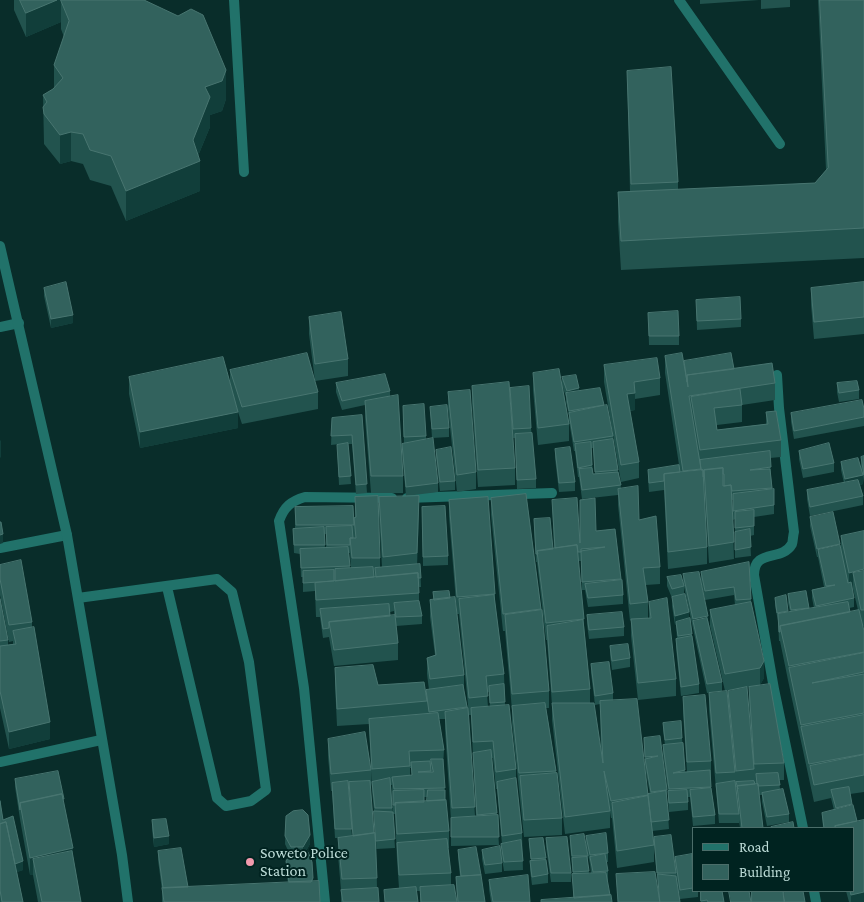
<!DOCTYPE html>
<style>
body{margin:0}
#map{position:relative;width:864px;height:902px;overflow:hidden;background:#092d2a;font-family:"Crimson Pro",serif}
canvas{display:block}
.legend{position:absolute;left:692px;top:827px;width:162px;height:65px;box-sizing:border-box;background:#002320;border:1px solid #4b6d69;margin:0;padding:6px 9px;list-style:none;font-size:15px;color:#bbdbd6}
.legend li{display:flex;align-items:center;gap:10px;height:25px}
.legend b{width:25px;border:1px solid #4b6d69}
</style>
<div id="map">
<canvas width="864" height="902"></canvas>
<ul class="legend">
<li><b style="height:6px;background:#21726a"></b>Road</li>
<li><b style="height:14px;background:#32625d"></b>Building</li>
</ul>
</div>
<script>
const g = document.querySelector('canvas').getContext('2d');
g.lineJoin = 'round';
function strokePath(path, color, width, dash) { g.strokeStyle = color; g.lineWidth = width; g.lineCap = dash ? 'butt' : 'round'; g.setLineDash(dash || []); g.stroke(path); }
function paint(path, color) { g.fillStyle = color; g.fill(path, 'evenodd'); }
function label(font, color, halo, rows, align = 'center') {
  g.font = font + ' "Crimson Pro",serif'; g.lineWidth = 4; g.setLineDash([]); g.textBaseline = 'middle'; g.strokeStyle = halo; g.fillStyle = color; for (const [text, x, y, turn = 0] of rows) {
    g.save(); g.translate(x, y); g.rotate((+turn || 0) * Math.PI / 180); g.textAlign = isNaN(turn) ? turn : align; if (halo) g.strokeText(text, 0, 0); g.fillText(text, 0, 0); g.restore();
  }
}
strokePath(new Path2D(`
 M234,0L244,172
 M679,0L780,144
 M78,598L217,579L232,592L249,662L266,790L251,801L226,806L217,798L167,587`), '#21726a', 10);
strokePath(new Path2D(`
 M0,327L19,323
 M777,375L779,408L794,532C793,535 793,541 792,544C782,562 754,548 754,575L774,689L803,828
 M407,498L552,493
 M0,548L67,535
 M0,762L101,740
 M814,891L816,902
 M325,902L304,688L279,521C284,507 291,501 305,497L392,498`), '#21726a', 10);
strokePath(new Path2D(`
 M0,246L67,535L122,855L128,902`), '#21726a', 10);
paint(new Path2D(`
 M14,0H144L226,99L222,111L210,115V127L198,156L200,191L126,221L111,186L90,180L83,164L71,161L60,164L44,144L43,95L54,89V65L64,37L61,29V22L26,37L14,10Z
 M700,0H759L700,4Z
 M761,0H790V7L761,9Z
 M818,0H864V258L621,270L618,222V192H630L627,71L678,182V190L815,183L826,170Z
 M864,282V334L814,339L811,305V288Z
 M44,288L73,323L51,328L44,296Z
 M696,300L741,319V327L697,330Z
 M648,313L679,336V345H649Z
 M309,317L348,359V376L315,381L309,334Z
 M665,356L684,366L734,369L775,383V400L742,405V422L717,425V430L766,424V412L781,440V457L770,458L771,476L774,505V514L754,517V535L750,536L751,556L735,558V519L733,520V500H732L734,559L709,563L704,485L707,547V564L668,569L664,490L649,492L648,479V470L679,465L665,373Z
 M604,365L660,378V395L635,399V410L630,411L639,462V478L621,482L604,382Z
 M230,370L318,392V409L242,424L235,403L238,428L140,448L129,394V377L230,384Z
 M533,373L562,383V377L579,391L600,388L604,406L613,436V440L621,488L639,520L660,567V584L646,585L648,602V618H649V602L676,679V696L638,700L631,636V620L630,621L618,505V495L582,499L579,477H578L575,451H574L569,421V415L566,402V397L563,388L569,424V441L538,445L533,390ZM591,448H593L595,474H593Z
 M336,383L390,391V397L403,476V493H371L365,418V405L342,410L336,392Z
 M837,383L859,390V399L839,402L837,392Z
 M472,386L515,468V485L478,487L472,403Z
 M510,388L531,428L536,479V488L517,489L515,438H513Z
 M448,392L476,472V489L457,492L448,409Z
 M403,406L426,436V440L438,483V492L406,496L402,453V444H404Z
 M430,407L449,428V437L432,438Z
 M864,409V426L794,439L791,422V413Z
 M362,415L367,493L356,494L352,444H348L351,484L339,485L337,445L340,444L331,445L332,418Z
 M555,449L575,482V491L559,492L555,458Z
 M436,450L455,481V490L440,491L436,458Z
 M799,451L834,463V472L803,478L799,459Z
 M864,456V483L863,476V484L860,485L863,496V505L810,516L807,499V490L844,483L841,470V462L861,466V457Z
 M526,494L541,610L549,691V708H546L556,771L562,818V835L524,837L512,723V710L505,631H503L491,515V498Z
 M355,497L380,558V567H382L379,514V497L419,513L417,564H420L421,587H419V602L422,616V624L396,626L398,643V660L334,666L329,637L323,638L320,617H316L315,591L303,592V577H301L300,554L294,553L293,529H295V507L354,517H355ZM324,534H326V548H325ZM349,553H350L351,568H350ZM394,611V616H390V612Z
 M449,500L495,594V604L504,674L505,705L516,769V779L522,833L523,870L504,871L501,853L502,844L497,789H496L493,758H492L497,815L499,845L451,846V820L445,729V719H439L444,750L443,767L445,800L449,831V848H448L451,873V885L457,902H420V891H416L418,902H385L384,890L399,888L397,860L395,814H393L392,785H391L395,848L376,849V838L377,888L379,902H341V890L338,855V838H335L332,791H331L328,756V739L371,770L369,724L337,726L335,685V668L378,685L426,693L429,690L427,674V658L435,655L430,617V600H433V592L450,598L464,675V692L468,708L475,816H476L471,715H469L459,614H457L449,517ZM489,692L490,707H488L487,693ZM410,768H411L412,775L410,776ZM371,771L372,791L374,811L375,833H374L370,787H371ZM348,789H349L353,836H352ZM424,797H428L427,801L424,802Z
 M552,500L580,542L596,531L615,529L623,595V604L588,607L585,590H582L581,558V561H578L590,689V703L601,754L600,704L595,705L591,673V664L613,693V700L648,795L650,794L645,767L644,738L667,790V798L669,829L652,831L654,845V862L617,868L612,818H611L610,812V828L565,834L552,720V705L547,640H546L537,562H536L534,527V519L553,549H554Z
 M422,507L448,556V565L423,566Z
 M810,517L840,548L841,553V536L864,531V626L863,627L864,631V792L850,794L864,902H849L846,891H853V828H823L822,813L834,810L831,798L814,802L789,685L780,641H779L778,621L775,606V598L786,595L788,612H790L788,603V594L806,591L809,609L814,608L812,598V590L824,587L818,557H817L810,526ZM852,589H853L858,610L850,612L849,608L854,607V598Z
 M749,562L751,602L764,678L760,685L784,763V780H779L780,789L789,814V822L767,826L762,802V795H759L763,828H740L739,820V823H719L709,710V693L728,705V691L752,752L749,703V687L725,691L710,626V610L735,605L734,595L705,600L701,581V572Z
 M0,565L32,622V627L50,739L9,749L0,708V599L8,640V645L13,644V641L9,642L0,595Z
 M683,574L708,620L722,682V691L707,693L684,587V594L692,634V641L699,684V693L681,696L676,648V639H677L676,624L675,625L672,606L673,597L672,598L667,586V577L683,583Z
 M587,615L624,627V636L589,639L587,624Z
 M610,646L630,658V667L612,670L610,655Z
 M683,697L711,761V788L715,815V824L693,826L690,797H688V810L669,812L668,800V791L663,754V745H665L663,731V723L682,738L685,772H687L683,713Z
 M15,779L64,805L81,902H38L33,875H30L20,819L15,787Z
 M0,801L3,820L23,870L17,872L23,902H0Z
 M286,816L310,844L306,851L313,882L320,902H162V890L158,860V851L188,887L288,883L286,870V861L290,855L285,844Z
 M152,820L169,844L154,847L152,829Z
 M570,836L588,856V864L589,874L591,873L590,864L586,845V836L608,853V862H606L608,871V880L573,898V874L570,845Z
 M654,837L676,873L680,902H618L616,874L659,896L654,846Z
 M543,838L548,874V883L532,885L530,870V861H531L529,839Z
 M546,838L571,873V882H551L546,847Z
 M458,850L485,902H457L456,877L460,876L458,858Z
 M482,850L502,863V872L485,874L482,859Z
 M675,857H693V891H698V897L680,899L675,866Z
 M489,880L530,902H491L489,889Z
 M700,891H722L724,902H701Z`), '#22534e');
paint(new Path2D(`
 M57,0H61V22L26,37V13Z
 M226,70V99L222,111L210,115V127L195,163L200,161V191L126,221V191L193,140L205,87Z
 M71,132V161L60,164V135Z
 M73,315V323L51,328V319Z
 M579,388V396L567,399V391Z
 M635,393V410L627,411V394Z
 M238,412V428L140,448V432Z
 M1,440V457L0,458V441Z
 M863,475V484L845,488V479Z
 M419,496V513L417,570V553Z
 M3,534V543L0,544V535Z
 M840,544V552L818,550L817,557V549Z
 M864,569V586L853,573V589H849V573Z
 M689,612V621L675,625V616Z
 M708,616V624L693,621V619Z
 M764,661V678L760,685V668Z
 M50,722V739L9,749V732Z
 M852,804V813L836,817V808Z
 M310,835V844L303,856V847Z
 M169,836V844L154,847V838Z
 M73,848V865L33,859V875H30V858Z
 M23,861V870L14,873V864Z
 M864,892V902H851V895Z`), '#113e3a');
const building = new Path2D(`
 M20,0H57L26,13Z
 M61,0H144L178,16L191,9L203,15L226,70L222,81L205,87L210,97L193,140L200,161L126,191L111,156L90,150L83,134L71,132L60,135L44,114L43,107L47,102L43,95L53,89L63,78L54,65L69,21Z
 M820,0H864V228L621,241L618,192L815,183L828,168Z
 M671,67L678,182L631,184L627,71Z
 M66,282L73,315L51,319L44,288Z
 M864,282V317L814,322L811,288Z
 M740,297L741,319L697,321L696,300Z
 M678,311L679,336H649L648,313Z
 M341,312L348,359L315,364L309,317Z
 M307,353L318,392L242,407L230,370Z
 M682,353L688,387L687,375L772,363L775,383L689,396L701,469L683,471L665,356Z
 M731,353L734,369L687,375V382L684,361Z
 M223,357L238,412L140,432L129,377Z
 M657,358L660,378L634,382L635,393L627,394L639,462L621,465L604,365Z
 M559,369L569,424L538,428L533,373Z
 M385,374L390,391L342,401L336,383Z
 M576,375L579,388L567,391L562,377Z
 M857,381L859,390L839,393L837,383Z
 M509,382L515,468L478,470L472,386Z
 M529,386L531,428L513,429L510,388Z
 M600,388L604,405L569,411L566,393Z
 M740,389L742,405L714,408L717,430L768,424L766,412L776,411L781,440L700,450L691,397Z
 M470,390L476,472L457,475L448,392Z
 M398,395L403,476H371L365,401Z
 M862,400L864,409V417L794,431L791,413Z
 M424,404L426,436L404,437L403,406Z
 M447,405L449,428L432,429L430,407Z
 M607,405L613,436L574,442L569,413Z
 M362,415L367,484L356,485L352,435L331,436L332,418Z
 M532,433L536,479L517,480L515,434Z
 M433,438L438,483L406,487L402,444Z
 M613,439L618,470L595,472L593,442Z
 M591,442L592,465L578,468L575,444Z
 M348,443L351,476L339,477L337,445Z
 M829,443L834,463L803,469L799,451Z
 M451,447L455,481L440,482L436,450Z
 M570,447L575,482L559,483L555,449Z
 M770,451L771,467L750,470L770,469L772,488L732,491L731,485L724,486V474H723V468L704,470V476L703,477V470H701L700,460Z
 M864,456V475L861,457Z
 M858,458L863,475L845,479L841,462Z
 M679,465L680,472L664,474V481L649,483L648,470Z
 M592,468L593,474L618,472L621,485L582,490L579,469Z
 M723,468V486L731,485L734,542L709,546L704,470Z
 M703,470L707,547L668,552L664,474Z
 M858,480L863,496L810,507L807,490Z
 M638,486L639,520L656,516L660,567L643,568L648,602L630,604L618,489Z
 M774,489V505L733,511V494Z
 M526,494L541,609L503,614L491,498Z
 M378,496L380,558H352L350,538H356L354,518L356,517L355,497Z
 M419,496L417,553L383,557L379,497Z
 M488,497L495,594L457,597L449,500Z
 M577,498L580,543V500L595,498L596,531L615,529L621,579L582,582L581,551L605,547L581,549V552H578L577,545L555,548L552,500Z
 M353,506L354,525H296L295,507Z
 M445,506L448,556L423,557L422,507Z
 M754,510V526L735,528V512Z
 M833,512L840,544L817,549L810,517Z
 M550,518L553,549L537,551L538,554H536L534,519Z
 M0,522H1L3,534L0,535Z
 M352,526L353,538H350V545H327L326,527Z
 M324,527L325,545H294L293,529Z
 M750,529L751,547L735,550V532Z
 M864,531V569L849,573L841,536Z
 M577,545L584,619L546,623L537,551Z
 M840,545L848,583L851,582L854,598L816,606L812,590L835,585L826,586L818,550Z
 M348,547L350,566L301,568L300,549Z
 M21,560L32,622L9,625L0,579V565Z
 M749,562L751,599L736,600L734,587L705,591L701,572Z
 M420,564L421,578H418V573L376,577L375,568Z
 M373,567L374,577L335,581V569Z
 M334,570V581L303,583V571Z
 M864,571V610H861L853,573Z
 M699,572L708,616L693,619L683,574Z
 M418,573L419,593L316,600L315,583Z
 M681,575L684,586L672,589L667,577Z
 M622,580L623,595L588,598L585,584Z
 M449,591L450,598L434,600L433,592Z
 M806,591L809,608L791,610L788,594Z
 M685,594L689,612L675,616L672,597Z
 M494,595L504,674L486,676L488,696L469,698L459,599Z
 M786,595L788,611L777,613L775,598Z
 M455,597L464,675L430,679L427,658L436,655L430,600Z
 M667,598L676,679L638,683L631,619L651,618L649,602Z
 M0,599L8,640L0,641Z
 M419,601L422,616L396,617L394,603Z
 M751,602L764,661L760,668L725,674L710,610Z
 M848,602L850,612L780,626V632H779L778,614Z
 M389,604L390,616L329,622V628L323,629L320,609Z
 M542,610L549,691L512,694L505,615Z
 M859,610L864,631V652L789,666L780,626Z
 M622,612L624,627L589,630L587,615Z
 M395,615L398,643L334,650L329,622Z
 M690,618L692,634L678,636L676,622Z
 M707,618L722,682L707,684L693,621Z
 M583,620L590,689L552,692L547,626Z
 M34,627L50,722L9,732L0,691V646L16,644L13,631Z
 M692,636L699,684L681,687L676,639Z
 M628,644L630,658L612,661L610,646Z
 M864,653V672L812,683L864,674V713L801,725L789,668Z
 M609,662L613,693L595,696L591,664Z
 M373,665L378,685L424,682L427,701L337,709L335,668Z
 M504,684L505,702L490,703L489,686Z
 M770,684L784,763L754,764L749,687Z
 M463,685L467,707L429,712L426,690Z
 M747,687L754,769L736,771L728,691Z
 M727,691L735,772L716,773L709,693Z
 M705,695L711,761L687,762L683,697Z
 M637,699L648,795L611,801L604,771L610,811L565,817L552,703H594L603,763L600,701Z
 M545,703L556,771L519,773L512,706Z
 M509,705L516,769L496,772L493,741L473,742L471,708Z
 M468,708L475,807L452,808L445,712Z
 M438,713L444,750L409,751L410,766L372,769L369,719Z
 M864,715V754L809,764L801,727Z
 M681,721L682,738L665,740L663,723Z
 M365,732L371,770L331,774L328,739Z
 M660,736L667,790L651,792L645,759L658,756L645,757L644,738Z
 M683,743L685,770L673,773L710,770L711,787L669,789L663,745Z
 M491,750L497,813L477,815L473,753Z
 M864,755V775L814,785L810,766Z
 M431,759H443L445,788L394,789L392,777L412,775L411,762L430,761L431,771L418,772H433Z
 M58,771L64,799H63L62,794L20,803V810L15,779Z
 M557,773L562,818L524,820L520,776Z
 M778,773L780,785L758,786V784H757L756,774Z
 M390,778L392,808H375L372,782Z
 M516,778L522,833L502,836L497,782Z
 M348,781L352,829H335L332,783Z
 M370,781L374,833L353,836L349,782Z
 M735,781L739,814H719L716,784Z
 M754,781L755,784L737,786L738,789L736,782Z
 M758,784L763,828H742L737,786Z
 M849,787L852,804L836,808L831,790Z
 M711,788L715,815L693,817L690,790Z
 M783,789L789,814L767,817L762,793Z
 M424,790V802L395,803L396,805H393V791Z
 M428,790H445V800L427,801Z
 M687,790L688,802L669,803L668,791Z
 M666,791L669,820L651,822L648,794Z
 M62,794L73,848L30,858L20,803Z
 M648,796L654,845L617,851L612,803Z
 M446,800L449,831L397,834L395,803Z
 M0,801L3,820L13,816L23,861L15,864L6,822L0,824Z
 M853,805L857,821L835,826V828H824L822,813Z
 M303,810L308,815L310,835L303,847H291L285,836L286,816L293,811Z
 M374,811L393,812L395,839L376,841Z
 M498,815L499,837H451V818Z
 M166,819L169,836L154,838L152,820Z
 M864,820V892L851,895L850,891H853V828H836L835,826Z
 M6,822L23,902H2L0,890V824Z
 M793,822L794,828H771V827Z
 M375,833L377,878L342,879L338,838Z
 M606,833L608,853L590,855L586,836Z
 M584,834L588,856H572L570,836Z
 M671,835L676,873H657L654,837Z
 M567,837L571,873H551L546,838Z
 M543,838L546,858L531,859L529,839Z
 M447,839L451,873L399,875L397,843Z
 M521,840L523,861L504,862L501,844Z
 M500,846L502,863L485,865L482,850Z
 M476,847L481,875L461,876L458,850Z
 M181,848L188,887L163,888L158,851Z
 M297,849L308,852L312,862L313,878L311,882H289L286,861L292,851Z
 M72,851L81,902H42L33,859Z
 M605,854L608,871L593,872L590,857Z
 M692,854L693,888L680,890L675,857Z
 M587,857L589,871L573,872L572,858Z
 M546,860L548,874L532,877L530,861Z
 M655,872L660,902H618L616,874Z
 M606,873L610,895L574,898L572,874Z
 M658,874L676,876L680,902H660Z
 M481,875L485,902H458L456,877Z
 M528,875L530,902H493L489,880Z
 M319,881L320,902H164L162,888Z
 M454,885L457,902H421L420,887Z
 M416,887L418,902H385L384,890Z
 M378,888L379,902H343L341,890Z
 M701,891H722L724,902H708L707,900L701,901Z
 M729,891H749L751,902H731Z
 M752,891H783L784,902H752Z
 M784,891H803L805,902H785Z
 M611,895L612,902H541V900Z`);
paint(building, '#32625d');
strokePath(building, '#487570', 1);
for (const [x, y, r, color] of [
 [250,862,5,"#f29aad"]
]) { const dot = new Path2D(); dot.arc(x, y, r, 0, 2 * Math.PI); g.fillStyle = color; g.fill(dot); strokePath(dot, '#002320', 2); }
label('16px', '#bbdbd6', '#002320', [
 ["Soweto Police",260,853],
 ["Station",260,871]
], 'left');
</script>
